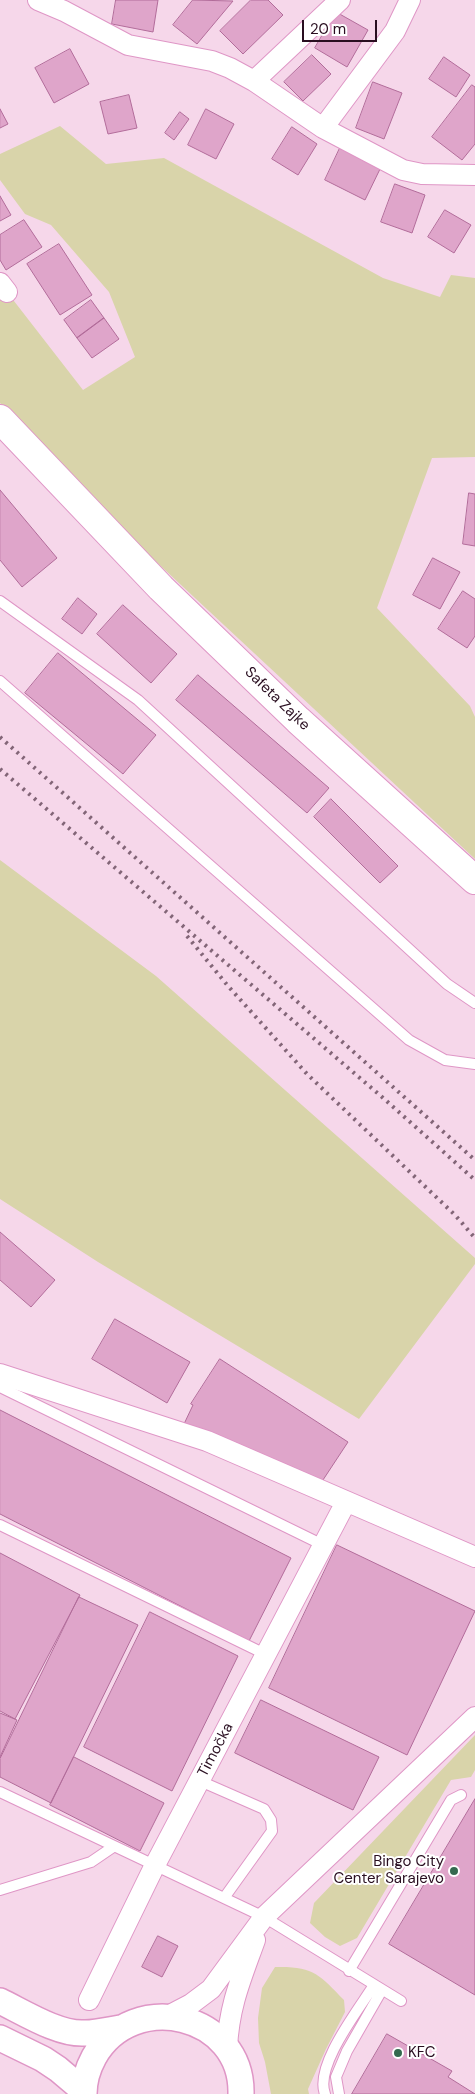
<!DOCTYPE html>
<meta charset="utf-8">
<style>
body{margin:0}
#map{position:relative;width:475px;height:2094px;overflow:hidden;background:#f6d7ea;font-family:"DM Sans",sans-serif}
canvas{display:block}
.scale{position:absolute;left:302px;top:20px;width:75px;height:22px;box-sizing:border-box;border:2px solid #290e20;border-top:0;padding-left:6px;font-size:15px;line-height:18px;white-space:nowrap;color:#290e20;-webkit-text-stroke:4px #fff;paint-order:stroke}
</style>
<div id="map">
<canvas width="475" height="2094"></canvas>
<div class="scale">20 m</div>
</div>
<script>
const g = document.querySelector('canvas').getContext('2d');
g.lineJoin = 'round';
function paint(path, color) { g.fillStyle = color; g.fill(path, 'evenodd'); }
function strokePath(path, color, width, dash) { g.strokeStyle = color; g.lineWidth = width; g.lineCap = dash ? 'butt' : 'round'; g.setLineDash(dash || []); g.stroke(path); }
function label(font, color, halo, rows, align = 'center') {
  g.font = font + ' "DM Sans",sans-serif'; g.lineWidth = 4; g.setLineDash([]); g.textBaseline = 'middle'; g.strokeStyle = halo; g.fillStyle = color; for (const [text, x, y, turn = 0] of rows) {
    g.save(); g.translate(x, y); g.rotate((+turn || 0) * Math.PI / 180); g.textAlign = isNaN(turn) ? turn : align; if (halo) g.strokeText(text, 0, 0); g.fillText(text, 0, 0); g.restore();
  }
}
paint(new Path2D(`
 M60,126L106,164L164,158L383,278L440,297L451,275L475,278V457L432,458L377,608L470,706L475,717V859L151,557L0,403V296L7,292L83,390L135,357L109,292L51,225L25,214L0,180V154Z
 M0,860L156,976L475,1258V1264L359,1419L98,1262L0,1199Z
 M475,1735V1770L471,1777L451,1780L357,1938L340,1946L325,1937L310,1923L314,1903Z
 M275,1967C313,1966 319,1974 344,2000L345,2012L326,2049L308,2089L309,2094H271L265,2062L259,2043L258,2018L262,1988Z`), '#d9d4aa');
const building = new Path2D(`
 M116,0H158L153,32L112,24Z
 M193,0L233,1L197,44L173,25Z
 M251,0H268L283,15L243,54L220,31Z
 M336,12L368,30L347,67L315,48Z
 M70,49L89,84L54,103L35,68Z
 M312,55L331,74L303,101L284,82Z
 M444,57L470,75L456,97L429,79Z
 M373,82L402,93L384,139L356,128Z
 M472,85L475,87V144L462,160L432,137Z
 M129,95L137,128L108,134L100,102Z
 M0,109L8,124L0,128Z
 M206,109L234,124L216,159L188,145Z
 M180,112L189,119L174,140L165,133Z
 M292,127L317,144L298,175L272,159Z
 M340,148L381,167L365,200L325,180Z
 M395,184L425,195L412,233L381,222Z
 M0,196L11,215L0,221Z
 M445,210L471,225L454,253L428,237Z
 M24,220L42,247L6,270L0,260V235Z
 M59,244L92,295L60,315L27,264Z
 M91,300L104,318L77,338L64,320Z
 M104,318L119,339L92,358L77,338Z
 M0,490L57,558L22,587L0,560Z
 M469,493L475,494V546L463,544Z
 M433,558L460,572L440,609L413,595Z
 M463,591L475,599V636L467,648L438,629Z
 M78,598L97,614L82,634L62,619Z
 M123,605L177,654L151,683L97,634Z
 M58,653L156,735L123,774L25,693Z
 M198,675L329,788L307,813L176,700Z
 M331,799L398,866L380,883L314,817Z
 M0,1232L55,1280L31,1307L0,1280Z
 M115,1319L190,1362L167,1403L92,1359Z
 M220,1359L348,1442L319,1486L184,1424L193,1405L191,1404Z
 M0,1410L291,1558L249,1641L0,1514Z
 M337,1545L475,1611L407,1755L269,1688Z
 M0,1553L80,1595L15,1719L0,1711Z
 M79,1597L138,1625L51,1803L0,1777V1759Z
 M150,1612L238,1656L172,1791L84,1747Z
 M261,1700L379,1757L353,1810L235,1753Z
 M0,1713L17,1720L0,1757Z
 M74,1757L164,1803L140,1851L50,1805Z
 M475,1799V1995L389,1944Z
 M158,1936L178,1946L162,1977L142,1967Z
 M387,2034L452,2071L448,2077L475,2094H352Z`);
paint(building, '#dfa5ca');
strokePath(building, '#b26c9a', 1);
const service = new Path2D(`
 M0,601L138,700L447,984L475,1003
 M0,681L409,1040L445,1060L475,1064
 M0,1387L323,1545
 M0,1525L267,1655
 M200,1781L264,1809L271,1820L272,1831L224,1898
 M0,1792L264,1917L401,2001
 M0,1890L91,1862L113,1847
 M349,1971L451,1800L461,1795
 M325,2094C314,2066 359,2009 374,1985
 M339,2094L336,2077L347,2051L382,1990`);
const minor = new Path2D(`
 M38,0L64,11L128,45L212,61L230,68L254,81L323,128L403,170L422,174L475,175
 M254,81L340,0
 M323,128L395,31L410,0
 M0,283L7,292
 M0,1374L207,1441L475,1557
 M89,2000L155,1865L346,1502
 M168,2016L191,2004L211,1989L264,1917L475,1717
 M227,2048C229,2006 241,1979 255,1940`);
const tertiary = new Path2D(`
 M0,2001C23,2012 59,2035 85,2033C96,2033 108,2030 120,2028
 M0,2038L43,2059L58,2069L84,2091
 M84,2094C84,2082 88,2068 94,2057C133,1988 243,2014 241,2094`);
const secondary = new Path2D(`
 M0,419L161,588L298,720L475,880`);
strokePath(service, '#df96c6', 12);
strokePath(minor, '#df96c6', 22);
strokePath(tertiary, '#df96c6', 28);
strokePath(secondary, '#df96c6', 30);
strokePath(service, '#fff', 10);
strokePath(minor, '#fff', 20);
strokePath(tertiary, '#fff', 25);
strokePath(secondary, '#fff', 28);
strokePath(new Path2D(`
 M0,737L475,1160
 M0,769L382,1097L475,1180
 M187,936L228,986L307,1074L455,1215L475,1238`), '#826577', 4, [2.5, 5]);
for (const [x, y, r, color] of [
 [454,1871,5,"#34694f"],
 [398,2053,5,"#34694f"]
]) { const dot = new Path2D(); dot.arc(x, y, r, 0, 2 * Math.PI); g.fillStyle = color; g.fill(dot); strokePath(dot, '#fff', 2); }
label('15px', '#290e20', '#fff', [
 ["Safeta Zajke",277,699,44],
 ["Timočka",216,1750,-62]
]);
label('15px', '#290e20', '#fff', [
 ["Bingo City",444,1862],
 ["Center Sarajevo",444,1879],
 ["KFC",408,2053,"left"]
], 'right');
</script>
